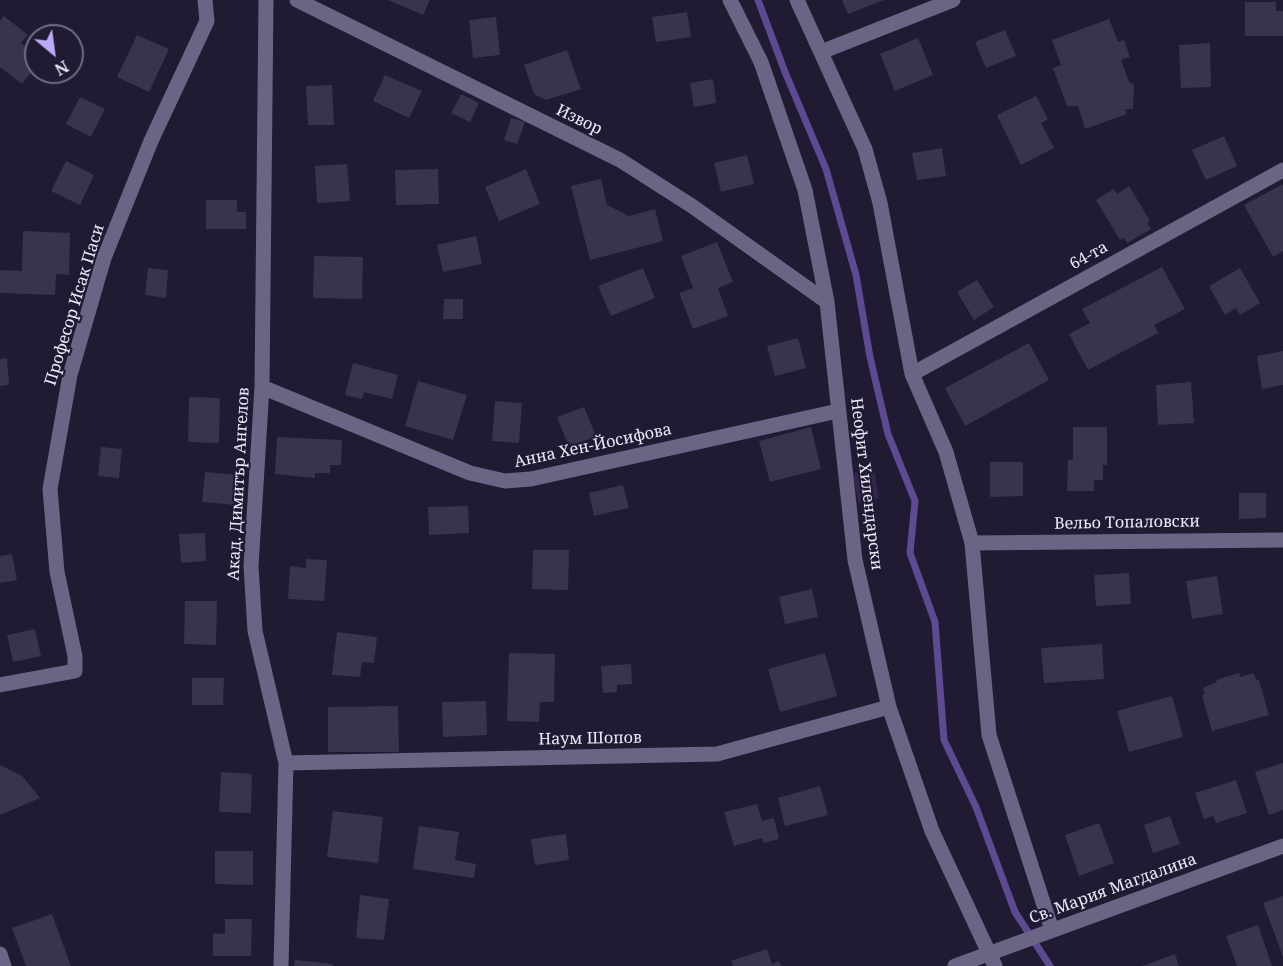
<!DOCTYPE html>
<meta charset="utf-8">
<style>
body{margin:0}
#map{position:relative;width:1283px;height:966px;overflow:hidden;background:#201a33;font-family:"Noto Serif",serif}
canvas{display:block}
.north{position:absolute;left:24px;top:24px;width:60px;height:60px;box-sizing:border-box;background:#201a33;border:2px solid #726c83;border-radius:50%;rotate:151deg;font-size:16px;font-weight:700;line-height:24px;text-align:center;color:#ece8fa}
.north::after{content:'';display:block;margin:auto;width:21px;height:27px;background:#bcaaf6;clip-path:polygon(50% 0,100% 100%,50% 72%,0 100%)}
</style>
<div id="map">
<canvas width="1283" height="966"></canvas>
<div class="north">N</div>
</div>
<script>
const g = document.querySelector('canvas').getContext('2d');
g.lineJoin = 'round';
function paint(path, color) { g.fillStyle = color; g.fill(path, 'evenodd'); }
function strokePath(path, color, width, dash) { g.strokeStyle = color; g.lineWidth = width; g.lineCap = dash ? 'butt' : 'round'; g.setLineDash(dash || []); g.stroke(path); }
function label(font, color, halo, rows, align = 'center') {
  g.font = font + ' "Noto Serif",serif'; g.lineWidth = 4.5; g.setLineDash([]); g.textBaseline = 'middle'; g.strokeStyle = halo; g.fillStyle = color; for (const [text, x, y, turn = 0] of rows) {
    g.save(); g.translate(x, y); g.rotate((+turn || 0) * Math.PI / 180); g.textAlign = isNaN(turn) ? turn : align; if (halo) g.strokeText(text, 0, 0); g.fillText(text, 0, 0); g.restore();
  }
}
paint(new Path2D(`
 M874,469L879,499L858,503L853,473Z`), '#31264d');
strokePath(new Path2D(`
 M758,0L785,72L826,169L856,275L870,357L888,434L915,501L910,553L935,622L944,740L976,807L1015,912L1050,966`), '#5d4a90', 7);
paint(new Path2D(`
 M388,0H430L423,15Z
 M842,0H884L848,14Z
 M1245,2H1276V11H1283V36H1245Z
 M687,12L691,37L656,42L652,17Z
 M4,16L28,35L21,43L36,55V66L22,84L0,67V21Z
 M496,17L500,55L473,58L469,20Z
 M1109,19L1118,42L1124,40L1130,57L1121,60L1129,82L1134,84L1133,109H1125L1127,114L1085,129L1078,106H1067L1053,68L1061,65L1052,40Z
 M1005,30L1016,56L986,68L975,42Z
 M137,35L169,49L149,92L117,77Z
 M918,38L933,75L895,91L880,54Z
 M1210,43L1211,87L1181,88L1179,45Z
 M567,50L581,89L546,100L534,94L524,65Z
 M385,75L422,91L409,118L373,101Z
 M713,79L716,103L694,107L690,83Z
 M332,85L334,125H308L306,86Z
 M461,94L479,103L470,122L451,113Z
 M1036,96L1048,119L1041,123L1054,148L1021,165L997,115Z
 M80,97L105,109L91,137L66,124Z
 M511,118L525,122L517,144L504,140Z
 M1224,136L1237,166L1206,180L1192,150Z
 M942,148L946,176L917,180L912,153Z
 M747,155L754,184L721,192L714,163Z
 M66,161L94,175L80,205L51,191Z
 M347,164L350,201L317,203L315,166Z
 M438,169L439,204L396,205L395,170Z
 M526,169L540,204L499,221L485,187Z
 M601,179L607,205L629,216L655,209L663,241L590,260L571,186Z
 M1283,184V251L1273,257L1244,205Z
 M1129,186L1150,221L1147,223L1151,229L1127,243L1124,238L1120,240L1096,200L1114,189L1117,194Z
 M206,200H237V212H246V229H206Z
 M23,231L70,233L69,275L56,274L55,295L0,293V270L22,271Z
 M476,236L482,264L443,272L437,245Z
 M717,242L733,282L718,288L728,316L693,329L679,293L693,288L681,256Z
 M314,256L363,257L362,299L313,298Z
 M1162,267L1185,309L1154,325L1158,333L1088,370L1069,334L1090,323L1082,309Z
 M148,268L168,270L166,298L145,295Z
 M643,268L655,298L611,316L598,286Z
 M1240,268L1260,303L1240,315L1236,308L1225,315L1209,286Z
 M977,280L994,307L974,320L957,292Z
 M444,299H463V319H443Z
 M798,338L806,368L775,376L767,346Z
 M1029,343L1049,380L965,426L945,388Z
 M1283,351V385L1262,389L1257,356Z
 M7,358L9,385L0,386V359Z
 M353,363L398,375L392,399L364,392L362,399L345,395Z
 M418,381L467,395L453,440L405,426Z
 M1191,382L1194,423L1158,425L1156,385Z
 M189,397L220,398L219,443L188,442Z
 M495,401L522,403L519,443L492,441Z
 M584,407L596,436L569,447L557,417Z
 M811,427L821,469L770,482L759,441Z
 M1073,427H1107V465H1103V480H1094V491H1067L1068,460H1073Z
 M277,437L342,440L341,465H330V473H315V478L275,474Z
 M101,447L122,449L119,478L98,476Z
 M990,462H1023V496L990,497Z
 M205,472L238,475L235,505L202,502Z
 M623,485L629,508L594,516L589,493Z
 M1239,493H1266V518L1239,519Z
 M468,506L469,533L429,535L428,507Z
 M205,533L206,561L181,563L179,534Z
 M533,550H569L568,590L532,589Z
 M12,554L17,580L0,583V556Z
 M306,559L327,560L324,601L288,599L290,566L306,568Z
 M1129,573L1131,604L1096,606L1094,575Z
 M1217,576L1223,614L1192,619L1186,581Z
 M812,589L818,617L785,624L779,597Z
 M185,601H217L216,645L184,644Z
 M35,629L41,656L13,662L7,635Z
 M337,632L377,637L374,663L362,662L360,677L332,675Z
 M1102,644L1104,679L1044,683L1041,648Z
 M509,653L555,654L554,702H540L539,722L507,721Z
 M825,653L837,696L780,712L768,669Z
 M631,664L632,684L617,685V692L603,693L601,666Z
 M1239,673L1240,677L1253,673L1257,680H1259L1269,715L1212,731L1202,695L1205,694L1203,688L1217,682L1216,680Z
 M192,678H224L223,705H192Z
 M1172,696L1183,737L1129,752L1117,711Z
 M486,701L487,735L443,737L442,702Z
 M398,706L399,752H328V707Z
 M1283,763V810L1269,815L1255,772Z
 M0,765L22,776L40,798L0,815Z
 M221,772L252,774L251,813L219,812Z
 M1236,780L1247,813L1216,823L1213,816L1204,819L1195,793Z
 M820,786L828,815L785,826L778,798Z
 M757,804L762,821L774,818L779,839L764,843L762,838L734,846L724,812Z
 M333,811L383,817L378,863L327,857Z
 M1170,816L1180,844L1153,853L1144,825Z
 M1099,823L1114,863L1079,876L1065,835Z
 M419,826L459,832L455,860L476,864L474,878L413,869Z
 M566,834L569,860L535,865L531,839Z
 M215,851H253V885L215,884Z
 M360,895L389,899L384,940L356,938Z
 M1283,896V957L1263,903Z
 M52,914L71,966H26L12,928Z
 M225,919H252L251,956H213V933L225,934Z
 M1258,925L1272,966H1237L1226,936Z
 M767,949L772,964L779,961L781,966H733L731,961Z
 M1175,954L1179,966H1142Z
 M295,960L333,964V966H294Z`), '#39334e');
strokePath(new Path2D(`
 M266,0L262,387L251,566L255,631L286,763L281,966
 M297,0L620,160L692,206L827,302
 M730,0L761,62L805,190L827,302L855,560L889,707L932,831L995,966
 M797,0L865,149L880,203L912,374L946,452L972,543L989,735L1052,930
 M821,52L953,0
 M912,374L1283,170
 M262,387L470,473L505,481L531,479L838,411
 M972,543L1283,540
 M0,685L75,671V656L57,572L50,489L70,375L104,258L151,141L207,21L205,0
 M286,763L717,754L889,707
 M0,954L4,966
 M955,966L1283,846`), '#6b6484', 15);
label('16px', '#ece8fa', '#201a33', [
 ["Извор",579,120,26],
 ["64-та",1089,256,-29],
 ["Професор Исак Паси",75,305,-73],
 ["Анна Хен-Йосифова",593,446,-12],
 ["Акад. Димитър Ангелов",239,484,-87],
 ["Неофит Хилендарски",866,484,83],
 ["Вельо Топаловски",1127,523,-1],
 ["Наум Шопов",590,739,-1],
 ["Св. Мария Магдалина",1113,889,-20]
]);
</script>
